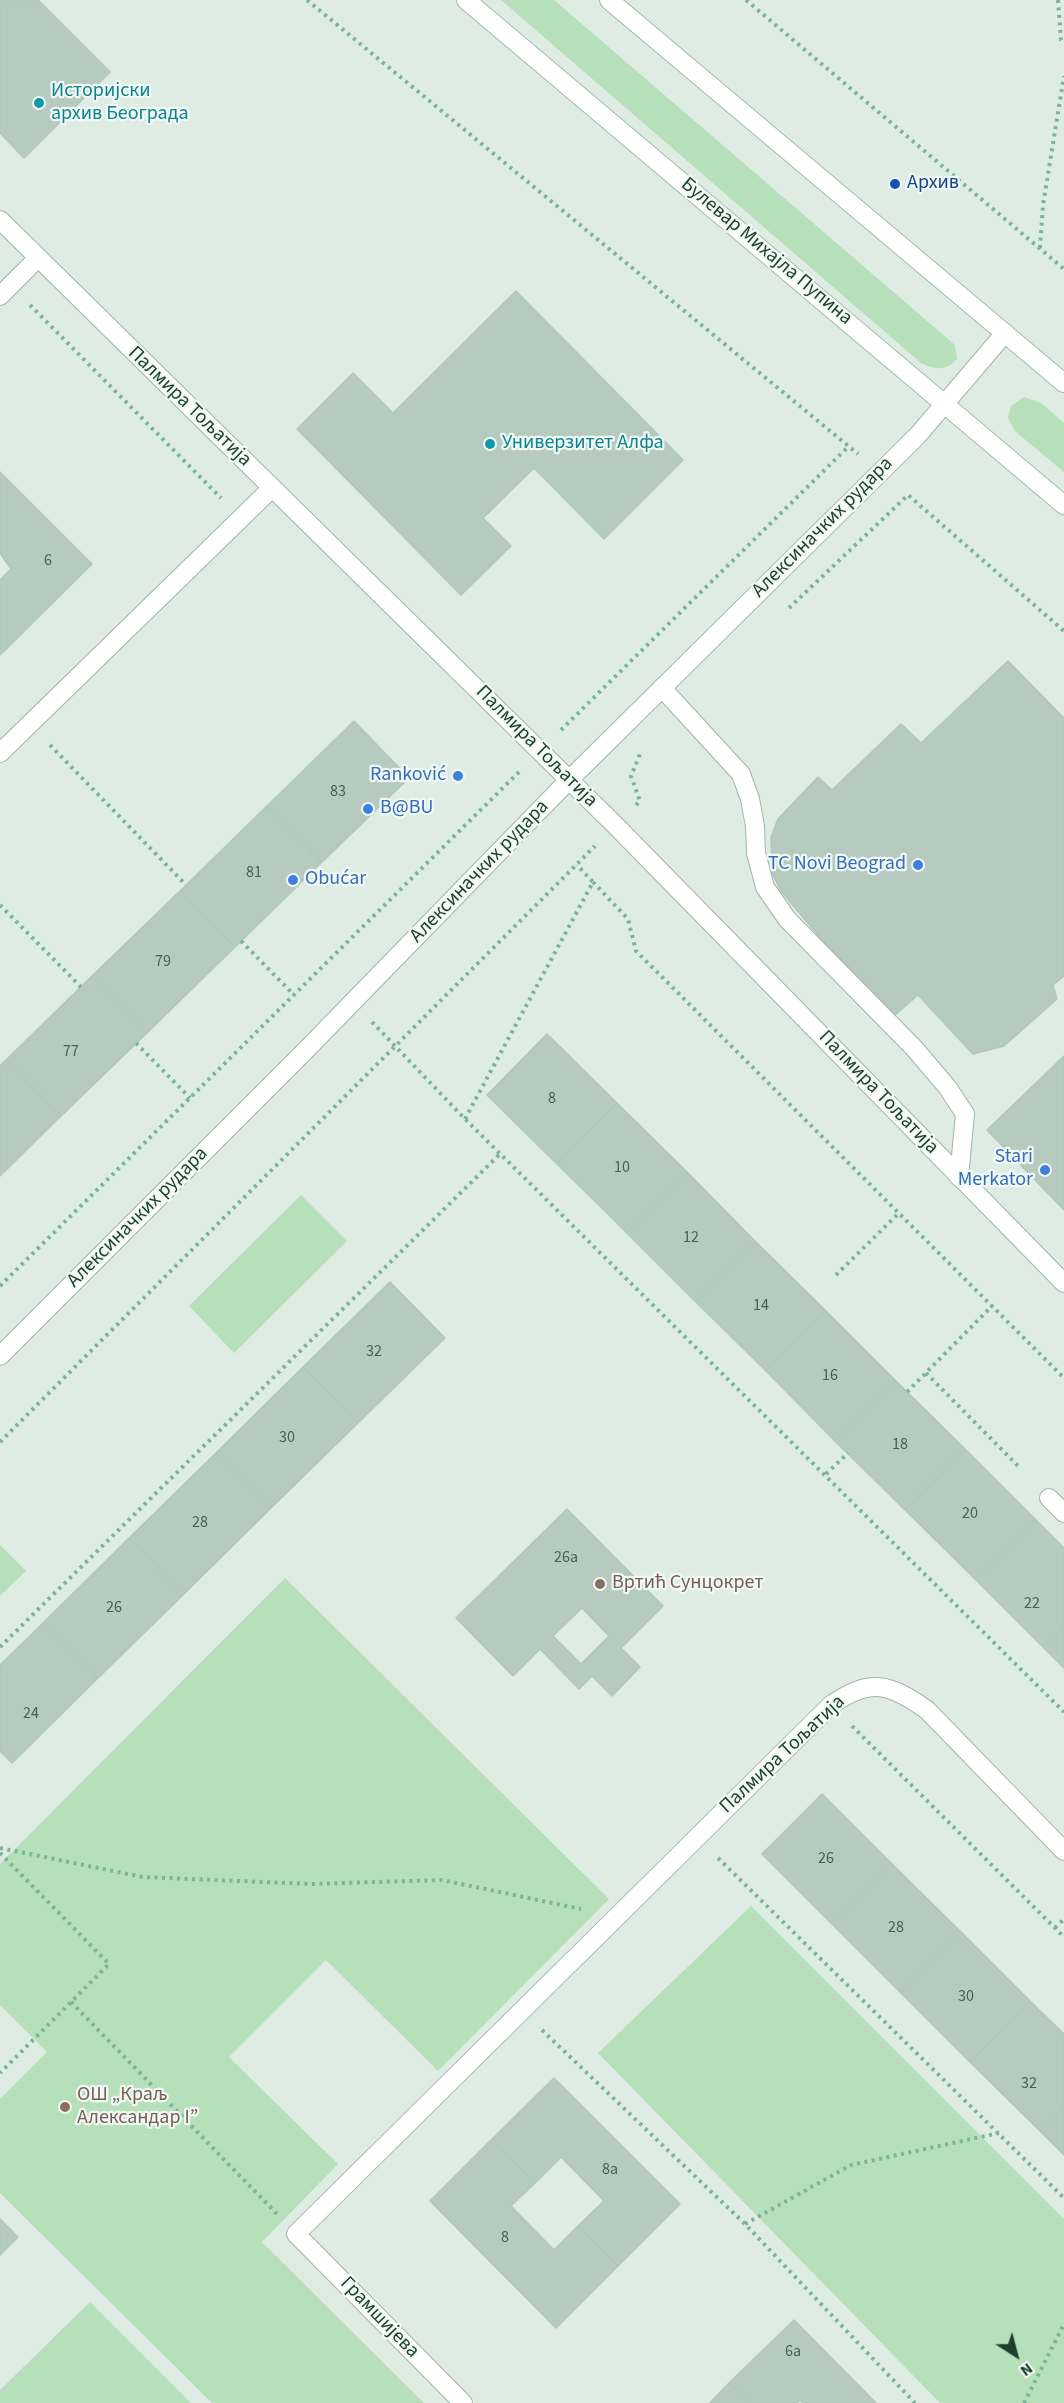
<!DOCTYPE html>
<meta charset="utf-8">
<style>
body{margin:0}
#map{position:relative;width:1064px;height:2403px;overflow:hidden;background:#dfece4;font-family:"Source Sans 3",sans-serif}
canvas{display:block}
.north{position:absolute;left:986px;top:2325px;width:60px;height:60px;-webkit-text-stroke:4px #f0f9f3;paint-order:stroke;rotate:144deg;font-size:16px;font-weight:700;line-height:24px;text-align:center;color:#1e3e30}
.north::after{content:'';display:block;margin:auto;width:21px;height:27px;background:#1e3e30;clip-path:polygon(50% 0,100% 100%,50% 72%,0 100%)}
</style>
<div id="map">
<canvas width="1064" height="2403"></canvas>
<div class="north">N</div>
</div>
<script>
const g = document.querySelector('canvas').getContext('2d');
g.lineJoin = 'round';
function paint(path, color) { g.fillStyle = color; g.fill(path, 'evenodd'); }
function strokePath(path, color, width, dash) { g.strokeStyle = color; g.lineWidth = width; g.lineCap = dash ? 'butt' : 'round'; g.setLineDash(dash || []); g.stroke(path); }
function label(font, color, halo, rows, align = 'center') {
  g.font = font + ' "Source Sans 3",sans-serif'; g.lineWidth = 4.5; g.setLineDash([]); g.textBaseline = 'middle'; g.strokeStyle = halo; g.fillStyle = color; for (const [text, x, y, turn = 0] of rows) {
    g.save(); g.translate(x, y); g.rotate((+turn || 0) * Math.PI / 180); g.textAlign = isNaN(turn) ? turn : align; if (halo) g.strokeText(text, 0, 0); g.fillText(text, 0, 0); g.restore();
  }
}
paint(new Path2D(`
 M501,0H554L955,345L957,359C947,371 934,370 921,363Z
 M1024,397L1041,403L1064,423V472L1016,432L1008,418L1011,406Z
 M301,1195L347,1241L234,1353L189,1306Z
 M0,1545L26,1571L0,1596Z
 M285,1578L609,1899L438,2071L326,1960L229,2057L338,2164L262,2242L424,2403H212L0,2193V2099L47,2052L0,2005V1864Z
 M751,1906L1064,2219V2403H940L598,2053Z
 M90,2302L191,2403H0V2390Z`), '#b5e0b9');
const building = new Path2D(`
 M0,0H38L110,72L24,158L0,133Z
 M516,291L683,460L604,539L534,468L483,518L511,546L461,595L297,429L353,373L393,413Z
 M0,472L92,564L0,655V580L11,569L0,553Z
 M1008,661L1064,718V976L1053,985L1057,999L1004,1046L973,1054L918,995L895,1015L827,946L781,891L772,873L771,837L778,819L818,777L832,790L901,724L921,743Z
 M354,721L409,778L322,862L267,806Z
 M267,806L322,862L235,947L180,891Z
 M180,891L235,947L147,1033L92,976Z
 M92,976L147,1033L61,1116L6,1060Z
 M547,1034L617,1103L557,1164L487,1095Z
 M1064,1056V1210L987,1130Z
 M6,1060L61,1116L0,1176V1066Z
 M617,1103L687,1172L627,1233L557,1164Z
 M687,1172L756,1242L696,1302L627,1233Z
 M756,1242L826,1311L766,1371L696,1302Z
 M390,1282L445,1338L358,1423L303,1367Z
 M826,1311L895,1380L835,1441L766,1371Z
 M303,1367L358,1423L271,1508L216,1453Z
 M895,1380L965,1449L905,1510L835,1441Z
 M965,1449L1035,1519L975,1579L905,1510Z
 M216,1453L271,1508L184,1594L129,1538Z
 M567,1509L663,1606L621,1648L640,1667L612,1696L592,1676L579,1689L540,1649L513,1676L456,1618ZM582,1608L609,1636L581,1664L553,1636Z
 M1035,1519L1064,1548V1628L1044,1648L975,1579Z
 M129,1538L184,1594L98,1678L44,1622Z
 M44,1622L98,1678L12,1763L0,1751V1665Z
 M1064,1628V1668L1044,1648Z
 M822,1794L891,1863L831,1923L762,1854Z
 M891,1863L961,1932L901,1993L831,1923Z
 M961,1932L1030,2001L970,2062L901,1993Z
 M1030,2001L1064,2034V2107L1040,2131L970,2062Z
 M554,2078L680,2204L618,2266L578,2226L604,2201L561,2157L535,2183L492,2139Z
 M1064,2107V2155L1040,2131Z
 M492,2139L535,2183L511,2206L554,2250L578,2226L618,2266L556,2328L430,2201Z
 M0,2219L18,2237L0,2255Z
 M794,2320L876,2403H803L800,2400L797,2403H749L729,2383Z
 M729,2383L749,2403H710Z`);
paint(building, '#b7cabf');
strokePath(building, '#b1c7ba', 1.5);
const service = new Path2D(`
 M0,296L38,258
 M662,688L741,774L750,799L755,826L756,853L765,887L787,919L914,1048L948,1088L965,1114L959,1177
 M0,753L272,488
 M1049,1498L1064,1513`);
const minor = new Path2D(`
 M0,220L615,825L1064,1283
 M0,1356L306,1050L569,780L918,435L1005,333
 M463,2403L296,2234L831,1705C870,1678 889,1683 927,1710L1064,1851`);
const secondary = new Path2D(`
 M466,0L1064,505
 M609,0L1064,383`);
strokePath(service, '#a1b4aa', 20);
strokePath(minor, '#a1b4aa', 20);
strokePath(secondary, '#9fbcad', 20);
strokePath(new Path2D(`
 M307,0L858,454
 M746,0L1064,269
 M1058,0L1061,40L1064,43
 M1040,248L1043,205L1064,76
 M30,305L221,498
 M789,608L908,495L1064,631
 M561,730L849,446
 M50,745L186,885
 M636,805L640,801L631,776L640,754
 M593,882L628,919L636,951L1064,1378
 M0,905L81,987
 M241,941L294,995
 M372,1022L465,1119L1064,1712
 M136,1043L190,1098
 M465,1119L593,882L577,865
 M836,1275L900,1212
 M0,1286L520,771
 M926,1373L1020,1468
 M907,1392L992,1306
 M0,1442L595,846
 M826,1474L848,1453
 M0,1647L501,1153
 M852,1726L1064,1937
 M0,1848L143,1877L311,1884L442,1880L581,1909
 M0,1853L109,1964L0,2073
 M718,1858L1064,2198
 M1055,1928L1064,1919
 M71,2002L277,2214
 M542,2030L745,2224L915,2403
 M745,2224L851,2165L999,2133
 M1024,2403L1064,2324`), '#7cb498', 4, [3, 4.5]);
strokePath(service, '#fff', 18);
strokePath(minor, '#fff', 18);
strokePath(secondary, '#fff', 18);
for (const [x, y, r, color] of [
 [39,103,6,"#0f9aa8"],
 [895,184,6,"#1a4fb4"],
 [490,444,6,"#0f9aa8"],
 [458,776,6,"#3f7fe0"],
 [368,809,6,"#3f7fe0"],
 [918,865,6,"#3f7fe0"],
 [293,880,6,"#3f7fe0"],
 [1045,1170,6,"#3f7fe0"],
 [600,1584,6,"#8d6e63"],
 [65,2107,6,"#8d6e63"]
]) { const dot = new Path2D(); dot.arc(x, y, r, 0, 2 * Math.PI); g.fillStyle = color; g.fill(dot); strokePath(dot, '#f0f9f3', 2); }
label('16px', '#446154', null, [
 ["6",48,561],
 ["83",338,792],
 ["81",254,873],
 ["79",163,962],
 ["77",71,1052],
 ["8",552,1099],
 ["10",622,1168],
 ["12",691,1238],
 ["14",761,1306],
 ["32",374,1352],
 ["16",830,1376],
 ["30",287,1438],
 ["18",900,1445],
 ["20",970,1514],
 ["28",200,1523],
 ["26a",566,1558],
 ["22",1032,1604],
 ["26",114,1608],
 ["24",31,1714],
 ["26",826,1859],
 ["28",896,1928],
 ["30",966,1997],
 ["32",1029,2084],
 ["8a",610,2170],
 ["8",505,2238],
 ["6a",793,2352]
]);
label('20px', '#0d838f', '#f0f9f3', [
 ["Историјски",51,92],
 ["архив Београда",51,115],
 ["Универзитет Алфа",502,444]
], 'left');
label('20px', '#164399', '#f0f9f3', [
 ["Архив",907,184]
], 'left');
label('20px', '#1e3e30', '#f0f9f3', [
 ["Булевар Михајла Пупина",766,252,40],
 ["Палмира Тољатија",189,407,44],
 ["Алексиначких рудара",823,528,-45],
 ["Палмира Тољатија",536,747,45],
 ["Алексиначких рудара",480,872,-46],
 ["Палмира Тољатија",878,1093,46],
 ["Алексиначких рудара",138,1218,-45],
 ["Палмира Тољатија",783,1755,-43],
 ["Грамшијева",379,2318,46]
]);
label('20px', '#366cbe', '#f0f9f3', [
 ["Ranković",446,776],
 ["B@BU",380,809,"left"],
 ["TC Novi Beograd",906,865],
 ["Obućar",305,880,"left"],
 ["Stari",1033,1158],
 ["Merkator",1033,1181]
], 'right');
label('20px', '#785e54', '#f0f9f3', [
 ["Вртић Сунцокрет",612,1584],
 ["ОШ „Краљ",77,2096],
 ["Александар I”",77,2119]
], 'left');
</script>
